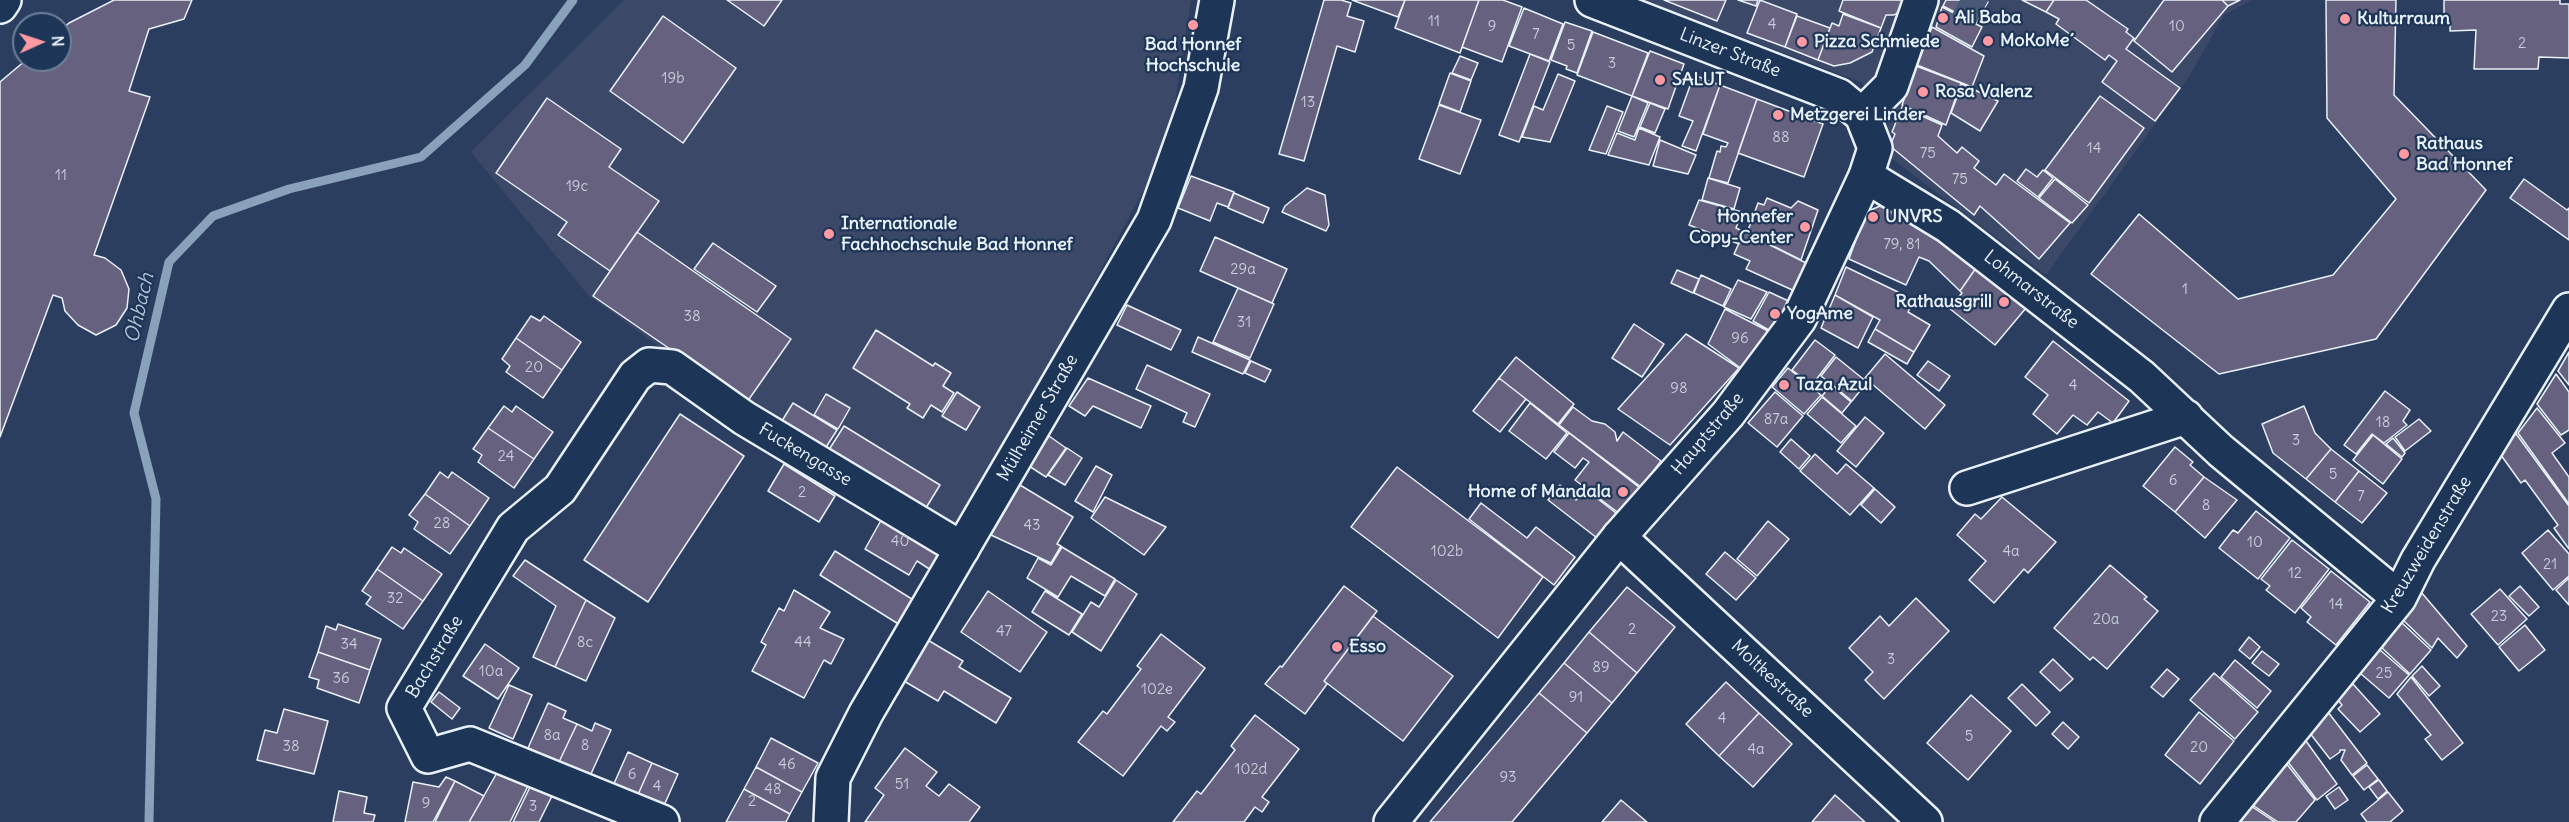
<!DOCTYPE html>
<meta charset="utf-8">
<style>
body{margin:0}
#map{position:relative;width:2569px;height:822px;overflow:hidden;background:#2b3e5f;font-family:Delius,sans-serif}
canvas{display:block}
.north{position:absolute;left:12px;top:12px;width:60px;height:60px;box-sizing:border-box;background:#1d3557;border:2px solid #6e8097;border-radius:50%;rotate:87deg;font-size:16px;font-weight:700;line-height:24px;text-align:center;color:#e8f1f8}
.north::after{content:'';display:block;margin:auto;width:21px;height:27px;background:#ff9aa2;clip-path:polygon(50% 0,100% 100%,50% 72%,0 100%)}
</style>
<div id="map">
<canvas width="2569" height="822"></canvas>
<div class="north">N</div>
</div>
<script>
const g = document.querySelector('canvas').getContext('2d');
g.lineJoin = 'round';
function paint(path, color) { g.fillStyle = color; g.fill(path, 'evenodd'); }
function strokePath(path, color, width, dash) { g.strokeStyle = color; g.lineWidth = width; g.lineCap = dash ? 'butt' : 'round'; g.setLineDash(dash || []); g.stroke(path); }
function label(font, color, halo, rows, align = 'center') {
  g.font = font + ' Delius,sans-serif'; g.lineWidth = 4.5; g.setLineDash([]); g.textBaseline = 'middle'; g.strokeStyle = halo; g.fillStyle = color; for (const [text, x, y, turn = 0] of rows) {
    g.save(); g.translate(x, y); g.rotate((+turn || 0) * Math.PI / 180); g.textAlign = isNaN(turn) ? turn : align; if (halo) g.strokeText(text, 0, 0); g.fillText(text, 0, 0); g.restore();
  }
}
paint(new Path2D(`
 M624,0H1191L1175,103L1153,173L954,541L751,413L588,295L471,152Z
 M1644,0H2252L2224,15L2189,77L2046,275L1883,152L1889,114L1861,82Z`), '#3c4868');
strokePath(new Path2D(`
 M149,822L156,499L134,413L169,262L213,216L289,189L421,157L525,65L573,0`), '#89a1ba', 9);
const building = new Path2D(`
 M114,0H192L184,19L149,29L129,91L150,97L94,255L105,258L121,270L129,289L127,308L116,325L96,335L78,325L65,311L62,298L53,295L0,437V82L26,60H60V31L69,23Z
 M727,0H782L764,26Z
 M1324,0H1341L1351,3L1347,16L1364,21L1355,52L1337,46L1304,161L1279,154Z
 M1352,0H1405L1398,17Z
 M1405,0H1479L1460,53L1395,28Z
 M1479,0H1503L1522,7L1502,62L1462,47Z
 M1664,0H1726L1717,21Z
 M1738,0H1758L1756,6Z
 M1760,0L1797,14L1785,47L1747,33Z
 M1843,0H1903L1900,11L1894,15H1886L1881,28L1839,11Z
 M1946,0H1986L1988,2L1976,23L1943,6Z
 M2022,0H2054L2046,12Z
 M2054,0H2086L2128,29L2126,32L2134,38L2126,49L2180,88L2155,121L2102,82L2117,61L2109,55L2105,60L2056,24L2059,19L2046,12Z
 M2164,0H2222L2228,6L2172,72L2134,41Z
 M2222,0H2240L2228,6Z
 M2326,0H2396L2394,95L2486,190L2376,339L2219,374L2091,274L2139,214L2238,299L2333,275L2396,199L2327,118Z
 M2444,0H2560V4H2569V58L2539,57L2538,69H2474L2476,30L2450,31V18H2444Z
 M1942,7L1982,27L1972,47L1936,27Z
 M1524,8L1563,24L1549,61L1509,46Z
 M1843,14L1881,28L1872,52L1850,63L1834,66L1818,60L1832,23L1839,26Z
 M663,16L736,68L683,143L610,91Z
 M1797,16L1830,28L1818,60L1785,47Z
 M1565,22L1592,31L1577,73L1566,69L1567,66L1551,60Z
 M1932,27L1984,56L1972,87L1917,65Z
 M1593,32L1648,53L1632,96L1577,75Z
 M1650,51L1684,64L1668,109L1632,96Z
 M1530,54L1550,62L1519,142L1499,135Z
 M1460,56L1478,63L1471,80L1452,73Z
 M1916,66L1961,83L1946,125L1902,105Z
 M1450,73L1471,81L1460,112L1439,104Z
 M1558,74L1575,81L1550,142L1522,137L1534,106L1543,110Z
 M1694,75L1720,85L1696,151L1682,146L1693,121L1679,116Z
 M1962,84L1998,101L1980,131L1951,113Z
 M1720,85L1757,99L1728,183L1709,178L1717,151L1720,152L1721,146L1726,147L1728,143L1703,134Z
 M1632,96L1648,103L1634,137L1618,131Z
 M2100,96L2144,128L2089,203L2045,170Z
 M547,98L621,149L609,167L659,201L610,271L558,235L567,222L496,173Z
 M1757,99L1823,124L1804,177L1738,153Z
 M1650,103L1665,109L1655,133L1640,127Z
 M1439,105L1481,120L1460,174L1419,159Z
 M1607,106L1623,112L1606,154L1589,150Z
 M1902,107L1942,125L1938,136L1957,153L1962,147L1979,161L1974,168L1996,185L2004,174L2070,223L2039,259L1980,206L1974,215L1890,146L1895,134L1892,132Z
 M1639,128L1660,137L1649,165L1608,155L1617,133L1635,140Z
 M1660,140L1696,155L1688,174L1653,166Z
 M2026,169L2037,177L2043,170L2053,178L2038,197L2017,181Z
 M1191,176L1234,192L1228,207L1217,203L1210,221L1178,208Z
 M1708,178L1740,188L1734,209L1702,200Z
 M2055,179L2088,205L2072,223L2039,198Z
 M2524,179L2567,210L2569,208V240L2510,198Z
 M1307,188L1325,195L1329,225L1326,231L1282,212L1285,206Z
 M1234,193L1269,208L1263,223L1228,208Z
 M1767,198L1791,208L1798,201L1818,210L1801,260L1747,233L1758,203L1764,205Z
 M1699,200L1742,212L1736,228L1744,232L1739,244L1689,225Z
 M1880,206L1937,233L1976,268L1960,291L1929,261L1919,257L1906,285L1849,259L1866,212Z
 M637,232L791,339L747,402L593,296Z
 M1744,232L1812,266L1799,293L1746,269L1750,261L1734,254Z
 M1215,237L1287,269L1272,303L1200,271Z
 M713,243L776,286L757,312L694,269Z
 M1846,267L1898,292L1896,297L1912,305L1908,312L1930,325L1914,352L1875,329L1880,320L1835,295Z
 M1976,268L2026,308L1995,345L1949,308L1962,293L1960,291Z
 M1677,270L1699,279L1693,293L1671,283Z
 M1701,275L1731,289L1723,306L1694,293Z
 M1738,280L1767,292L1751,319L1724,307Z
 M1238,288L1274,304L1250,358L1213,342Z
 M1769,292L1795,304L1776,334L1753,321Z
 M1835,295L1873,317L1858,348L1821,328Z
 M1127,305L1181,330L1171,350L1117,325Z
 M1725,309L1774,334L1746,372L1708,344Z
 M531,316L540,321L544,316L581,342L562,370L516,338Z
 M1634,324L1664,344L1642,377L1612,358Z
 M1875,329L1914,352L1907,364L1868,342Z
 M876,330L933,366L935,363L951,373L943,386L954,393L942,412L931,405L923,418L907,408L910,404L853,368Z
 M1686,334L1739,368L1670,445L1618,409Z
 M1198,337L1250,360L1243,374L1192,352Z
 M516,338L562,370L543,398L506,372L510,366L502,359Z
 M1815,340L1835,355L1812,385L1792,370Z
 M2053,341L2129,401L2113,423L2098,412L2087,425L2073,415L2057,434L2033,414L2048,395L2025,377Z
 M2569,352V385L2558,371Z
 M1885,354L1945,405L1925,429L1865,378Z
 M1516,357L1574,404L1558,424L1499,378Z
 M1836,357L1867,382L1852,401L1821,376Z
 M1251,361L1271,370L1265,382L1245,373Z
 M1928,361L1950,376L1939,391L1917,375Z
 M1147,365L1210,394L1195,427L1183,422L1187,413L1136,389Z
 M1788,368L1821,395L1804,414L1772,387Z
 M2556,374L2569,392V430L2561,435L2537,404Z
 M1088,378L1151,406L1141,428L1093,406L1085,416L1069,406Z
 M1499,378L1526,399L1500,432L1473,411Z
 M1831,385L1851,402L1842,413L1822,396Z
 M2385,391L2410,410L2403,421L2407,425L2384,443L2372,434L2356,454L2344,445Z
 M957,392L980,407L966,430L942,416Z
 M1775,392L1803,416L1777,447L1748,423Z
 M826,394L850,408L838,429L814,415Z
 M1822,397L1856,426L1841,443L1807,414Z
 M793,403L837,430L821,455L777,429Z
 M1530,403L1567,433L1546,459L1509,431Z
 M504,406L512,412L516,406L553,432L534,459L488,428Z
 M2304,406L2315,433L2331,449L2306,479L2273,453L2262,424Z
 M1573,407L1592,421L1605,424L1615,432L1617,441L1623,432L1661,461L1641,487L1559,425Z
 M2537,408L2565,443L2552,453L2569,477V504L2518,433Z
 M680,414L744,456L648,602L584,560Z
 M1865,417L1884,433L1856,467L1837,451Z
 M2419,419L2431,431L2405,451L2395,437Z
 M844,426L940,485L921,516L825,456Z
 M488,428L534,459L514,488L478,462L482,455L473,449Z
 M2514,431L2569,506V549L2554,528L2558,525L2525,480L2521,483L2498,451Z
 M1569,433L1640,488L1620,514L1575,480L1589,462L1583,458L1575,468L1554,452Z
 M2373,435L2402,459L2383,484L2353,460Z
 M1049,436L1066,448L1046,477L1029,466Z
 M2393,438L2405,453L2402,457L2386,444Z
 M1791,439L1810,456L1799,469L1780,452Z
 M2175,447L2193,462L2190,465L2204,477L2175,512L2143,486Z
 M1067,448L1082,458L1065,485L1048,475Z
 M2331,449L2359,471L2335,502L2306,479Z
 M1815,454L1837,474L1846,464L1874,488L1850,515L1800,471Z
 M784,464L835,496L819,522L768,491Z
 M1096,466L1112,475L1093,512L1075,501Z
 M1397,467L1543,577L1498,638L1351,527Z
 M2359,471L2387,493L2362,523L2335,502Z
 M440,472L448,478L452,472L489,498L470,526L425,494Z
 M2204,477L2237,500L2205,538L2175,512Z
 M1020,485L1073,517L1057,544L1061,546L1051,563L991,535Z
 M1560,485L1576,500L1585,489L1616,513L1597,538L1548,500Z
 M1875,489L1895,507L1881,523L1861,505Z
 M425,494L470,526L450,554L414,529L418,522L409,515Z
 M1105,497L1166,527L1144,555L1091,518Z
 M2002,497L2056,542L2028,573L2024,569L1994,603L1969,580L1986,561L1957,535L1975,514L1981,519Z
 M1481,503L1527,538L1536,527L1575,557L1554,585L1469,519Z
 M2256,511L2290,538L2258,579L2219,548L2233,530L2238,533Z
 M884,515L946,551L934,572L917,561L909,575L865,549Z
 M1768,521L1789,539L1757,576L1737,559Z
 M2548,530L2569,554V576L2553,590L2522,553Z
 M2292,540L2329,569L2295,613L2266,590L2270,586L2261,579Z
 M392,547L401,553L404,548L442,574L423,601L377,569Z
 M1062,547L1115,579L1105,596L1071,576L1058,597L1027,578L1038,558L1051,565Z
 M835,551L915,601L900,625L820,575Z
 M1725,552L1756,578L1736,600L1706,574Z
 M525,560L586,600L555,667L533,657L556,606L513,576Z
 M2110,565L2147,597L2144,599L2158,611L2107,669L2093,657L2090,660L2054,628Z
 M377,569L423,601L403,629L366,604L371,597L362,591Z
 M2331,571L2370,602L2336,645L2307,622L2311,617L2301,608Z
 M2569,578V605L2556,590Z
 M1116,580L1137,594L1101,651L1072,632L1091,602L1099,607Z
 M1344,586L1377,611L1324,681L1327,684L1305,714L1265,684L1280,666L1282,667Z
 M2520,586L2539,607L2529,616L2509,596Z
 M1627,587L1675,627L1637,673L1589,632Z
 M2500,589L2527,619L2498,645L2471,614Z
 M794,590L830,612L820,628L844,639L831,664L824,660L804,698L752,671L766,645L761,642L779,608L784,611Z
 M988,591L1047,632L1020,672L961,632Z
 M1045,591L1082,614L1069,635L1032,612Z
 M2421,592L2467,646L2457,658L2438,638L2432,648L2403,620Z
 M1916,598L1949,631L1884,699L1865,680L1873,672L1849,648L1880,616L1889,626Z
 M586,600L615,618L586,681L555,667Z
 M1373,616L1453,676L1403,741L1324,681Z
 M2401,622L2431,650L2410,674L2382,648Z
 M338,624L381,639L370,670L318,652L326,626L336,630Z
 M2525,625L2545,650L2519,671L2499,647Z
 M1589,632L1637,673L1612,703L1564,663Z
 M1161,634L1205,668L1168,717L1175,722L1167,731L1161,726L1123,776L1078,742L1103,711L1107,714L1141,669L1137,666Z
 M921,636L963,661L959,667L1011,698L996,723L944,691L938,701L897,677Z
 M2249,637L2260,647L2250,659L2239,650Z
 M485,644L519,668L498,699L463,676Z
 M2380,650L2409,675L2389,698L2360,673Z
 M2262,651L2279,664L2269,676L2252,663Z
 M318,652L370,670L359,703L317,688L319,680L309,677Z
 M2053,659L2073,679L2060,691L2040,672Z
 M2235,660L2271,691L2257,708L2221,677Z
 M1564,663L1612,703L1587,733L1539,693Z
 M2422,666L2440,686L2429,696L2412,676Z
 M2167,669L2179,679L2163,697L2151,687Z
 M2214,673L2258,712L2235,739L2190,700Z
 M2411,677L2463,743L2442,760L2425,739L2431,735L2397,694Z
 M1726,682L1759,713L1719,756L1686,724Z
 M2022,684L2050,712L2036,726L2008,698Z
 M2353,684L2380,714L2360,732L2338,709L2342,705L2337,699Z
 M509,685L532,695L513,739L489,728Z
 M439,692L460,708L452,719L431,702Z
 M1539,693L1587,733L1512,822H1430Z
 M1971,695L2011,731L1968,780L1927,743Z
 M548,703L566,711L563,718L577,724L559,762L528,748Z
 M284,709L328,721L314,774L257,760L265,730L277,733Z
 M2199,712L2234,741L2200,784L2165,755Z
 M2328,712L2367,763L2352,775L2341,760L2345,750H2340V752L2330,759L2309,732Z
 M1759,713L1792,744L1753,787L1719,756Z
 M1255,715L1299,749L1262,797L1269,802L1262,812L1255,807L1244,822H1173L1197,791L1201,794L1235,750L1231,746Z
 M2063,722L2079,737L2068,749L2052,734Z
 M595,723L611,730L590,776L559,762L577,724L592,731Z
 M771,738L818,763L802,792L756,767Z
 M2306,741L2337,784L2317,800L2288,762Z
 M905,748L937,772L926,786L939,796L949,784L980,807L969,822H865L884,795L875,788Z
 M628,752L652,763L636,799L612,788Z
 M652,763L678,774L662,810L636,799Z
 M2286,763L2315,800L2296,822H2278L2251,804Z
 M2367,765L2378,779L2364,790L2353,776Z
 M756,767L802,792L790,814L744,789Z
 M498,771L528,786L510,822H469Z
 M446,777L455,781L433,822H405L413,782L439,787Z
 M2379,780L2387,791L2378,799L2369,787Z
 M455,781L484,796L469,822H435Z
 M533,781L554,792L539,822H513Z
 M2339,787L2348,800L2335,809L2326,796Z
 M744,789L790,814L786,822H726Z
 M339,791L367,797L364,813L375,815L373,822H333Z
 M2388,792L2403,811L2390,822H2367L2361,814Z
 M1835,795L1865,822H1812Z
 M1621,800L1647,822H1602Z
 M2251,806L2275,822H2240Z`);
paint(building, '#65617e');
strokePath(building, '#e8f1f8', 1.5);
strokePath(new Path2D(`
 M1960,0L1982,12`), '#475976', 33, [33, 16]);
const minor = new Path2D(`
 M0,6L4,0
 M1862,115L1891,86L1921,0
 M1866,176L1948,226L2142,377L2221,451L2399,598
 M1967,488L2186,417
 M1619,537L1925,822
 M662,822L470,744L428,756L404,708L513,528L560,489L635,376L649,365L672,367L744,418L962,549
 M2217,822L2399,598L2418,560L2569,310`);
const major = new Path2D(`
 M831,822L833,778L866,713L1154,220L1201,88L1217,0
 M1391,822L1619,537L1728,414L1799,319L1866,176L1875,148L1862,115L1839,96L1592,0`);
strokePath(minor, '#e8f1f8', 38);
strokePath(major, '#e8f1f8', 38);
strokePath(minor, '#1d3557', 33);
strokePath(major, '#1d3557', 33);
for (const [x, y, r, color] of [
 [1943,18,6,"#ff9aa2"],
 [2345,19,6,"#ff9aa2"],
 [1193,25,6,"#ff9aa2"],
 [1988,41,6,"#ff9aa2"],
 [1802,42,6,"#ff9aa2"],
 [1660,80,6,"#ff9aa2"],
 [1923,92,6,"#ff9aa2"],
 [1778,115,6,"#ff9aa2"],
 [2404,154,6,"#ff9aa2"],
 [1873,217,6,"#ff9aa2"],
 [1805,227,6,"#ff9aa2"],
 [829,234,6,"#ff9aa2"],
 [2004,302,6,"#ff9aa2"],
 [1775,314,6,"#ff9aa2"],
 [1784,385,6,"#ff9aa2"],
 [1623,492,6,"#ff9aa2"],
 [1337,647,6,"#ff9aa2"]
]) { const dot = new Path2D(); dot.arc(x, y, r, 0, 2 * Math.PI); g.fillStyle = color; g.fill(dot); strokePath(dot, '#1d3557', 2); }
label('15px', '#c7cdda', null, [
 ["11",1434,22],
 ["4",1772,25],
 ["9",1492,27],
 ["10",2177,27],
 ["7",1536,35],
 ["2",2522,44],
 ["5",1571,46],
 ["3",1612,64],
 ["19b",673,79],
 ["13",1308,103],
 ["88",1781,138],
 ["14",2094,149],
 ["75",1928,154],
 ["11",61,176],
 ["75",1960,180],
 ["19c",577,187],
 ["79, 81",1902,245],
 ["29a",1243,270],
 ["1",2185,290],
 ["38",692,317],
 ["31",1244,323],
 ["96",1740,339],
 ["20",534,368],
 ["4",2073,386],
 ["98",1679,389],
 ["87a",1776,420],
 ["18",2383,423],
 ["3",2296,441],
 ["24",506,457],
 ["5",2333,475],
 ["6",2173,481],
 ["2",802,493],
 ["7",2361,497],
 ["8",2206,506],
 ["28",442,524],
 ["43",1032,526],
 ["40",900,542],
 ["10",2255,543],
 ["102b",1447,552],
 ["4a",2011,552],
 ["21",2550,565],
 ["12",2295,574],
 ["32",395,599],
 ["14",2336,605],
 ["23",2499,617],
 ["20a",2106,620],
 ["2",1632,630],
 ["47",1004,632],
 ["8c",585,643],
 ["44",803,643],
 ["34",349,645],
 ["3",1891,660],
 ["89",1601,668],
 ["10a",491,672],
 ["25",2384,674],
 ["36",341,679],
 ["102e",1157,690],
 ["91",1576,698],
 ["4",1722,719],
 ["8a",552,736],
 ["5",1969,737],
 ["8",585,746],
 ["38",291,747],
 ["20",2199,748],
 ["4a",1756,750],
 ["46",787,765],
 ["102d",1251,770],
 ["6",632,775],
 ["93",1508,778],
 ["51",902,785],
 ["4",657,787],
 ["48",773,790],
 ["2",752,802],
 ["9",426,804],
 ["3",533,807]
]);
label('bold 18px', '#e8f1f8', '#1d3557', [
 ["Ali Baba",1955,18],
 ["Kulturraum",2357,19],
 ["MoKoMe´",2000,41],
 ["Pizza Schmiede",1814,42],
 ["Bad Honnef",1193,45,"center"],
 ["Hochschule",1193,66,"center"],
 ["SALUT",1672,80],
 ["Rosa Valenz",1935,92],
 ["Metzgerei Linder",1790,115],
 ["Rathaus",2416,144],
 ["Bad Honnef",2416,165],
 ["Honnefer",1793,217,"right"],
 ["Copy-Center",1793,238,"right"],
 ["UNVRS",1885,217],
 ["Internationale",841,224],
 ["Fachhochschule Bad Honnef",841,245],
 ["Rathausgrill",1992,302,"right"],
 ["YogAme",1787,314],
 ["Taza Azul",1796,385],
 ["Home of Mandala",1611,492,"right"],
 ["Esso",1349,647]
], 'left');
label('18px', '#e8f1f8', '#1d3557', [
 ["Linzer Straße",1730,53,21],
 ["Lohmarstraße",2031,290,38],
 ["Mülheimer Straße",1038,418,-60],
 ["Hauptstraße",1708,434,-50],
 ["Fuckengasse",805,455,31],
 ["Kreuzweidenstraße",2427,545,-59],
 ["Bachstraße",435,657,-59],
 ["Moltkestraße",1772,679,43]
]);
label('italic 20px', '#b1c2d4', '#1d3557', [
 ["Ohbach",140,308,-77]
]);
</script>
